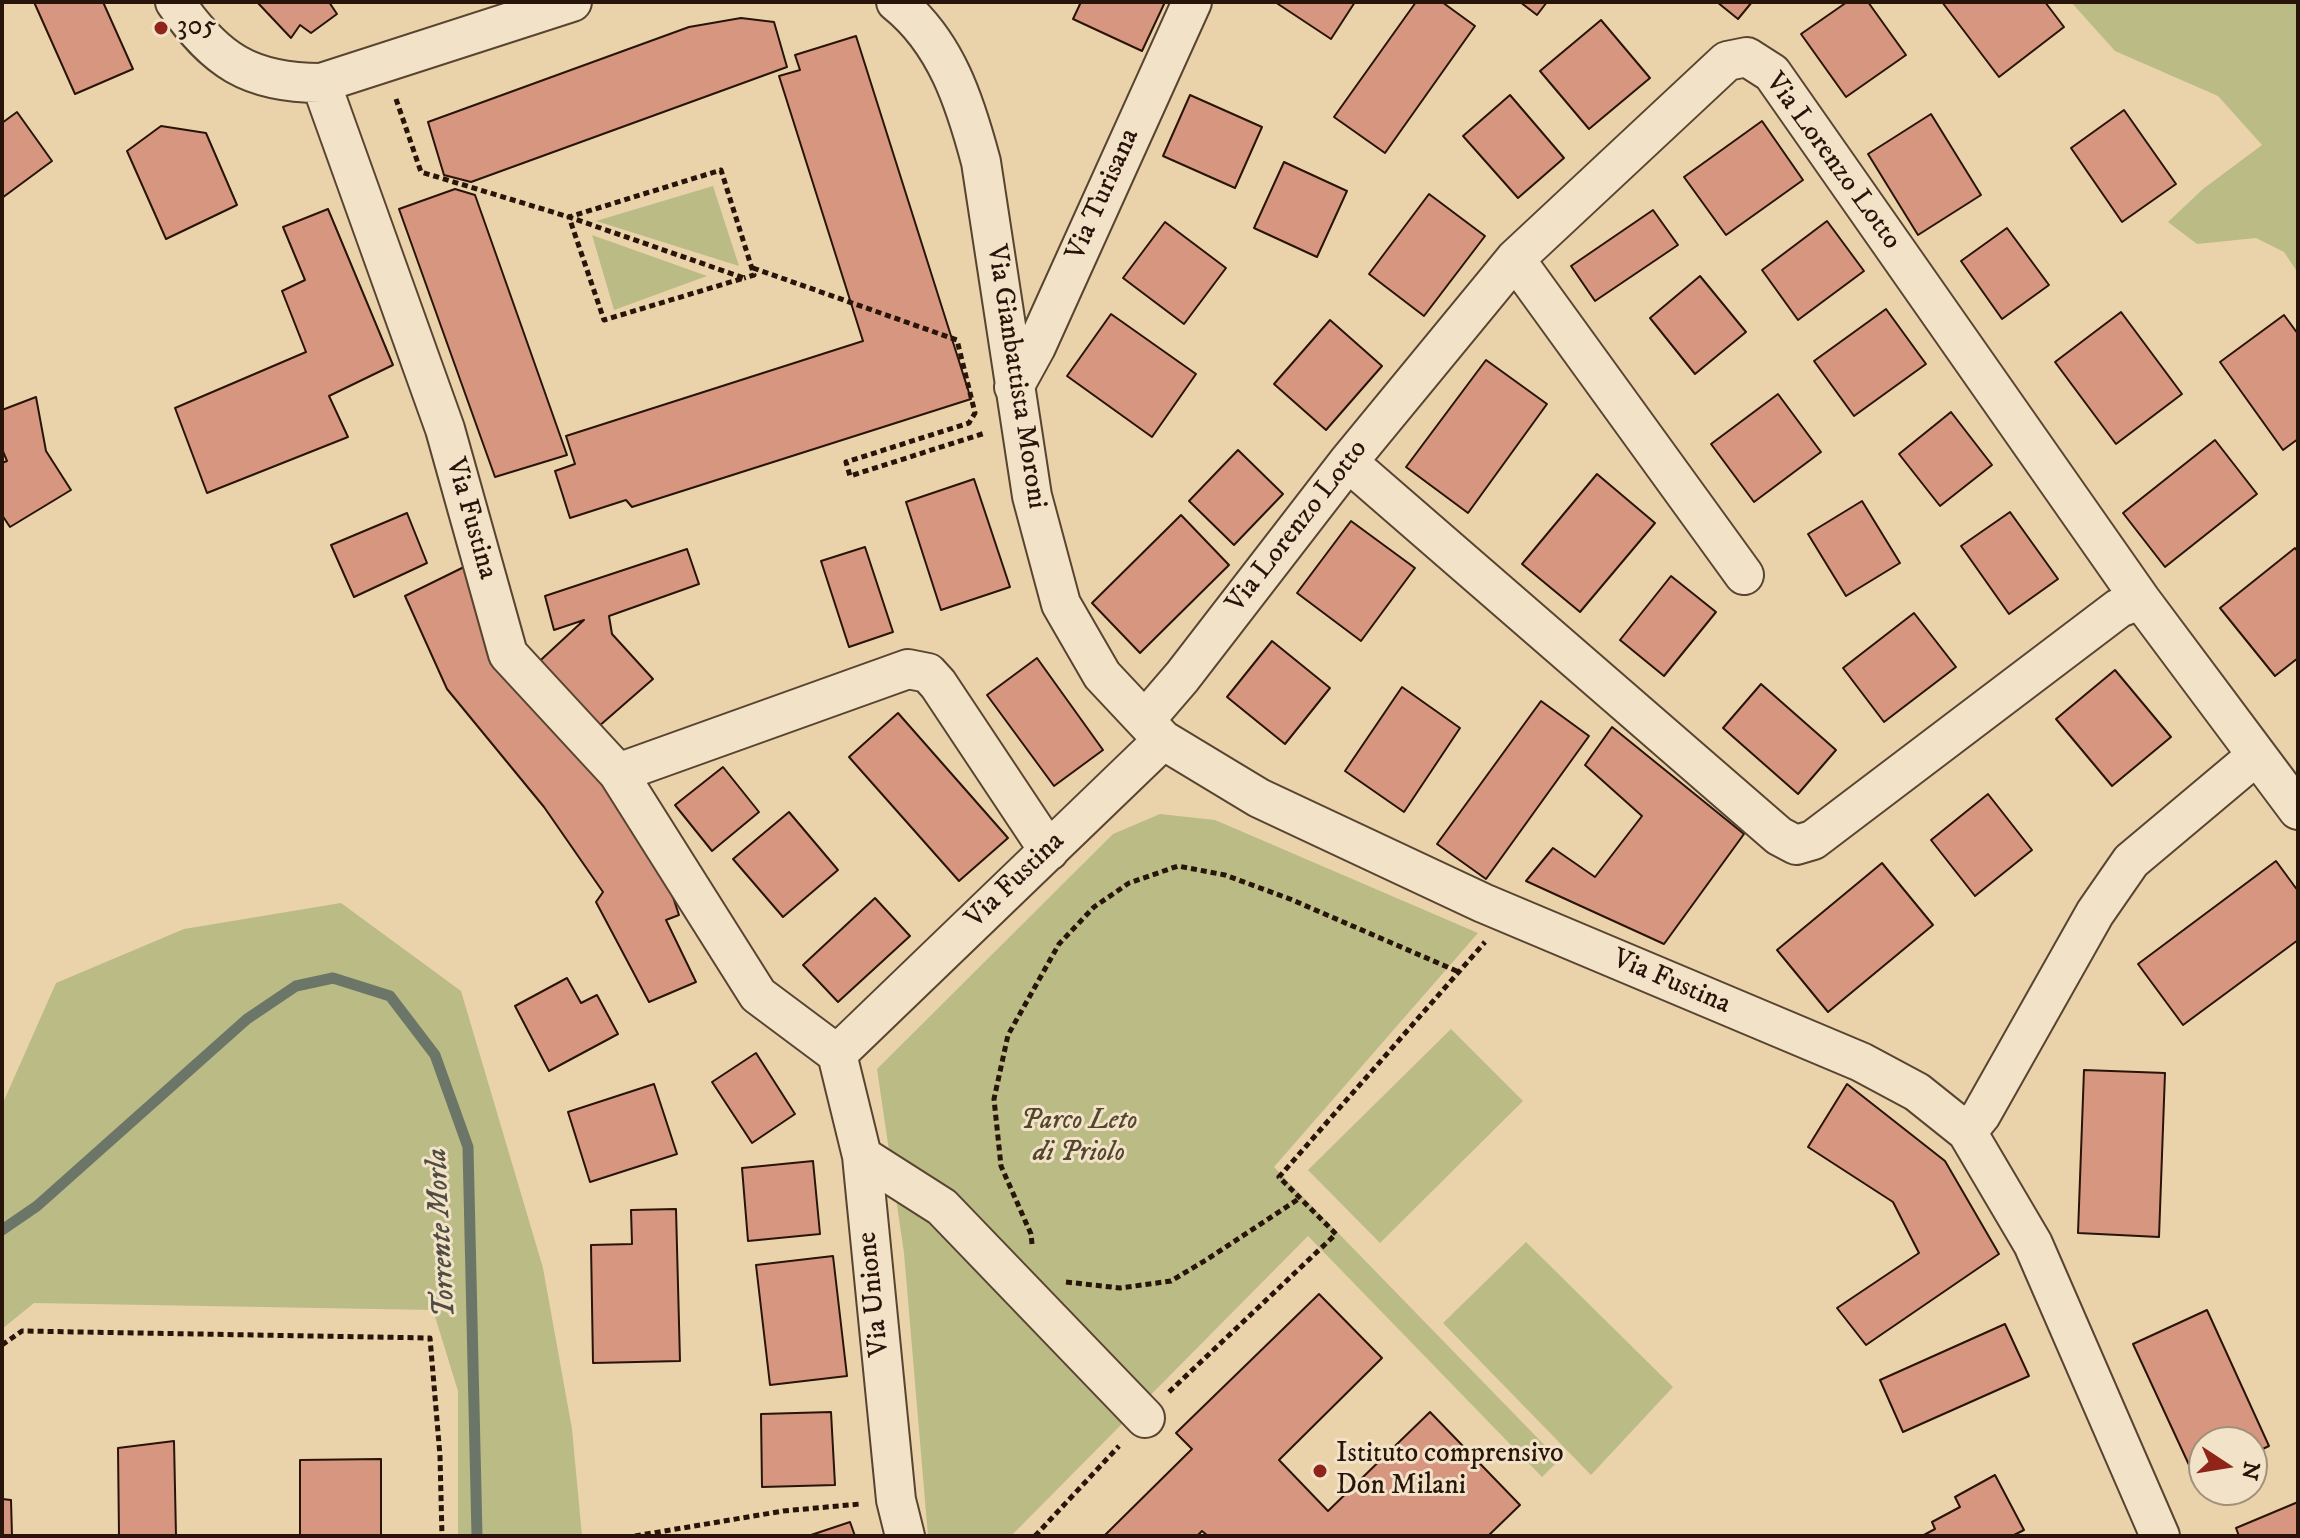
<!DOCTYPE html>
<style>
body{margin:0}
#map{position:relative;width:2300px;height:1538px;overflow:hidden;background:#ead3aa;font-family:"IM FELL DW Pica",serif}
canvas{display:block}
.frame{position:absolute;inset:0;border:4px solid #281409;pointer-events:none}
.north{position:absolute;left:2188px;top:1426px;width:80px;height:80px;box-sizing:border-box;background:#f1e2c8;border:2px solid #a1907c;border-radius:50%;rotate:102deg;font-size:22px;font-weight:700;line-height:32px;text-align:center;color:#281409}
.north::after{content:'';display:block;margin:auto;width:28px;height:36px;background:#8f2418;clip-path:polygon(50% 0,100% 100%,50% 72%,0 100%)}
</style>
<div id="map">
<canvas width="2300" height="1538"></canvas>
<div class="frame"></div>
<div class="north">N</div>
</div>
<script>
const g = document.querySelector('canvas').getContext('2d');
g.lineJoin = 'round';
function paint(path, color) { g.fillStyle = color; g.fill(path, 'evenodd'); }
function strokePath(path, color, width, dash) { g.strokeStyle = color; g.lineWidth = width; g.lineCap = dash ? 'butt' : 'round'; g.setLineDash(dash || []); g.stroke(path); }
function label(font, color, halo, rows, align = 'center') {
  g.font = font + ' "IM FELL DW Pica",serif'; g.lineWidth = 6; g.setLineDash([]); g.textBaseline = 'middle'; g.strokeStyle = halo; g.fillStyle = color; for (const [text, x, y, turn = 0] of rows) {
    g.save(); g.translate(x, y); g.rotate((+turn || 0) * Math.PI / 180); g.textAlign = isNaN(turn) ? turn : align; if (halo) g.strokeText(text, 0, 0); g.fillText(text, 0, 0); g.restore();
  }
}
paint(new Path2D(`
 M2071,2H2298V273L2284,252L2256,238L2197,244L2168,222L2203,189L2262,145L2218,96L2115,51Z
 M713,186L739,266L596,221Z
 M592,235L707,276L614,310Z
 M1160,814L1215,820L1478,933L1274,1167L1559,1460L1542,1477L1308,1236L1011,1536H928L904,1253L877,1069L1113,834Z
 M341,903L461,991L543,1268L572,1429L582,1536H458V1391L433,1310L34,1303L2,1329V1105L56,983L184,929Z
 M1451,1029L1523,1101L1380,1243L1308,1170Z
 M1526,1242L1673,1387L1591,1475L1443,1323Z`), '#bbbb86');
strokePath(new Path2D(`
 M2,1230L37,1206L247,1019L296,986L333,978L390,996L435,1055L468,1147L477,1536`), '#6b7668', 11);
const building = new Path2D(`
 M34,2H103L133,69L75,94Z
 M257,2H329L337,14L311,33L300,25L291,38Z
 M1081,2H1165L1142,51L1073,19Z
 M1275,2H1355L1331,39Z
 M1416,2H1442L1475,26L1385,153L1334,117Z
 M1520,2H1547L1537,15Z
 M1717,2H1752L1738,19Z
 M1847,2H1868L1906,55L1846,97L1801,34Z
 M1942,2H2045L2064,27L1999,77Z
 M741,18L774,22L787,67L471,182L444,175L428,122L689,27Z
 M1601,20L1650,78L1589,129L1540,71Z
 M856,36L971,399L632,507L626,500L570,518L555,471L575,464L566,436L863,341L779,76L800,70L795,55Z
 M1190,95L1262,127L1235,188L1163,156Z
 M1510,95L1564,158L1518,198L1463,136Z
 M2124,110L2176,184L2122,222L2071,148Z
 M17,112L52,161L2,198V123Z
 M1931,114L1981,195L1918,235L1868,154Z
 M1762,121L1803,180L1726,235L1684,177Z
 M161,126L206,133L237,205L166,239L127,151Z
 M1284,162L1347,191L1317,257L1254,228Z
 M455,189L475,195L567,455L495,477L399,209Z
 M1429,194L1485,236L1424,316L1369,274Z
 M328,209L393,365L329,396L348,437L207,493L175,408L306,352L282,291L305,280L283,227Z
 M1653,210L1678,245L1595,301L1571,266Z
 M1827,221L1864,271L1798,320L1762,270Z
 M1165,222L1226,268L1184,324L1123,278Z
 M2007,228L2049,285L2002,319L1961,261Z
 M1700,276L1746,332L1695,374L1650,318Z
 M1886,309L1926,364L1854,416L1814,361Z
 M2121,312L2182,394L2116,444L2055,362Z
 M1111,314L1196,374L1152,437L1067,376Z
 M2284,315L2298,334V439L2283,450L2220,362Z
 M1330,320L1382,366L1326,430L1274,384Z
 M1486,360L1547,404L1468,513L1406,467Z
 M1778,394L1821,452L1754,502L1711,444Z
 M36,397L46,451L71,490L10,527L2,515V463L7,461L2,449V410Z
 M1951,412L1992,465L1940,506L1899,454Z
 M2215,440L2257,494L2165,567L2123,513Z
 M1238,450L1283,494L1234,545L1189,501Z
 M1597,474L1655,523L1580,612L1522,564Z
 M974,479L1010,587L941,610L906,502Z
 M1862,501L1900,563L1846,596L1808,534Z
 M2010,512L2058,579L2009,614L1961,546Z
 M407,513L427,563L354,597L331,545Z
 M1181,515L1229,565L1140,653L1092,603Z
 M1351,521L1415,568L1361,641L1297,593Z
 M865,547L893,632L849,647L821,561Z
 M2295,548L2298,552V658L2275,676L2220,608Z
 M687,549L699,584L609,616L612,634L653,679L590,734L530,670L584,620L554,630L545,596Z
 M466,566L672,894L679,915L666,920L696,982L649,1002L596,902L603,892L544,807L447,689L405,596Z
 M1671,576L1716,612L1664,676L1620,640Z
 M1914,613L1956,667L1884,722L1843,668Z
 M1272,641L1330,688L1285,744L1227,697Z
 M1037,658L1103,750L1054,786L987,695Z
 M2115,670L2171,737L2112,786L2056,719Z
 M1761,684L1836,750L1798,794L1723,728Z
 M1402,687L1460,728L1404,812L1345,771Z
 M1541,701L1589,736L1486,879L1437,844Z
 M898,713L1008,838L959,881L849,757Z
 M1612,727L1744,834L1664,944L1526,881L1553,848L1595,877L1642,816L1585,765Z
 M723,767L759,812L712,851L675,805Z
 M1988,794L2032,850L1975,896L1931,840Z
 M789,812L838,870L783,917L733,859Z
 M2276,861L2298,891V940L2183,1025L2138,964Z
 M1882,863L1933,925L1828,1012L1777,950Z
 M875,898L910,936L838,1002L803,965Z
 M567,978L581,1003L597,995L618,1034L549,1071L515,1006Z
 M756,1053L795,1114L752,1143L712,1082Z
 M2084,1070L2165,1073L2159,1237L2078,1233Z
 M654,1084L677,1154L590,1182L568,1112Z
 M1847,1084L1945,1161L1999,1254L1866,1345L1837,1308L1919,1253L1893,1202L1808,1147Z
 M813,1161L820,1234L748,1241L742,1168Z
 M676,1209L680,1361L593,1363L591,1245L632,1244L631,1210Z
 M833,1256L847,1376L770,1385L756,1265Z
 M1319,1294L1382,1358L1279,1460L1328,1511L1430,1412L1520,1505L1488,1536H1208L1202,1531L1197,1536H1104L1192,1449L1176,1433Z
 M2207,1310L2269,1446L2252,1454V1442H2204V1476L2196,1480L2133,1344Z
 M2005,1324L2029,1376L1903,1432L1880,1380Z
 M831,1412L835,1485L762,1487L761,1414Z
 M174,1441L176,1536H119L118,1448Z
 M381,1459V1536H300V1460Z
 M1995,1475L2024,1530L2012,1536H1922L1935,1529L1932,1522L1960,1507L1955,1497Z
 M2,1499L11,1500L12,1536H2Z
 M2298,1502V1536H2239L2236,1528Z
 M850,1522L855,1536H808Z`);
paint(building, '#d6967f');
strokePath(building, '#281409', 2);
const minor = new Path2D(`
 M175,2C215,60 249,83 321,83L572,2
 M896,2C946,42 965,102 981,162L1032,496L1061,604L1102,675L1163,740L1259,798L1483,903L1861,1062L1917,1092L1967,1132L2033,1244L2160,1536
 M321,83L445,429L508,654L618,773L758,995L837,1054
 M1515,259L1744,575
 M1014,387L1036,347L1192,2
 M1348,462L1779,836L1796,845L1813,840L2119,608L2141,600
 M1145,720L1182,677L1348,462L1515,259L1727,61L1747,57L1772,73L2141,600L2298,810
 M618,773L908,669L928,673L938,684L1049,851
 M837,1054L862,1156L896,1500L905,1536
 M837,1054L1163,740
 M1967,1132L1981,1115L2095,913L2131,861L2256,756
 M862,1156L942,1207L1145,1418`);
strokePath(minor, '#584431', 42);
strokePath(new Path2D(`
 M396,99L421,172L569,217L744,278L604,320L569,217L721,170L754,275L744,278
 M753,268L957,340L975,413L969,423L846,462L850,476L985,433
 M1032,1244L1031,1234L1001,1166L994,1099L1008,1035L1059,944L1094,907L1129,883L1178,866L1225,875L1290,899L1459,972
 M1066,1282L1120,1288L1171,1281L1206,1260L1300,1198
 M2,1345L22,1331L430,1338L440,1456L442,1536
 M1169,1392L1336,1234L1279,1177L1485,942
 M635,1536L783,1511L860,1504
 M1035,1536L1119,1446`), '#281409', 5, [6, 4]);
strokePath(minor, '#f1e2c8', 38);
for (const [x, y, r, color] of [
 [161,28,8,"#8f2418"],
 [1320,1471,8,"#8f2418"]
]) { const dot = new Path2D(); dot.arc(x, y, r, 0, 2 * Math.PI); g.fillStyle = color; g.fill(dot); strokePath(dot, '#f1e2c8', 3); }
label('28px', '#281409', '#f1e2c8', [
 ["305",177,28],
 ["Istituto comprensivo",1336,1455],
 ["Don Milani",1336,1487]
], 'left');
label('28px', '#281409', '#f1e2c8', [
 ["Via Lorenzo Lotto",1832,162,54],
 ["Via Turisana",1104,195,-66],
 ["Via Gianbattista Moroni",1015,377,81],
 ["Via Fustina",470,519,74],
 ["Via Lorenzo Lotto",1298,527,-52],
 ["Via Fustina",1016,881,-44],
 ["Via Fustina",1671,983,23],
 ["Via Unione",875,1294,-96]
]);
label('italic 28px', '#54462e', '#f1e2c8', [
 ["Parco Leto",1079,1122],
 ["di Priolo",1079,1154]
]);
label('italic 30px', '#4f4d41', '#f1e2c8', [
 ["Torrente Morla",443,1233,-93]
]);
</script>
